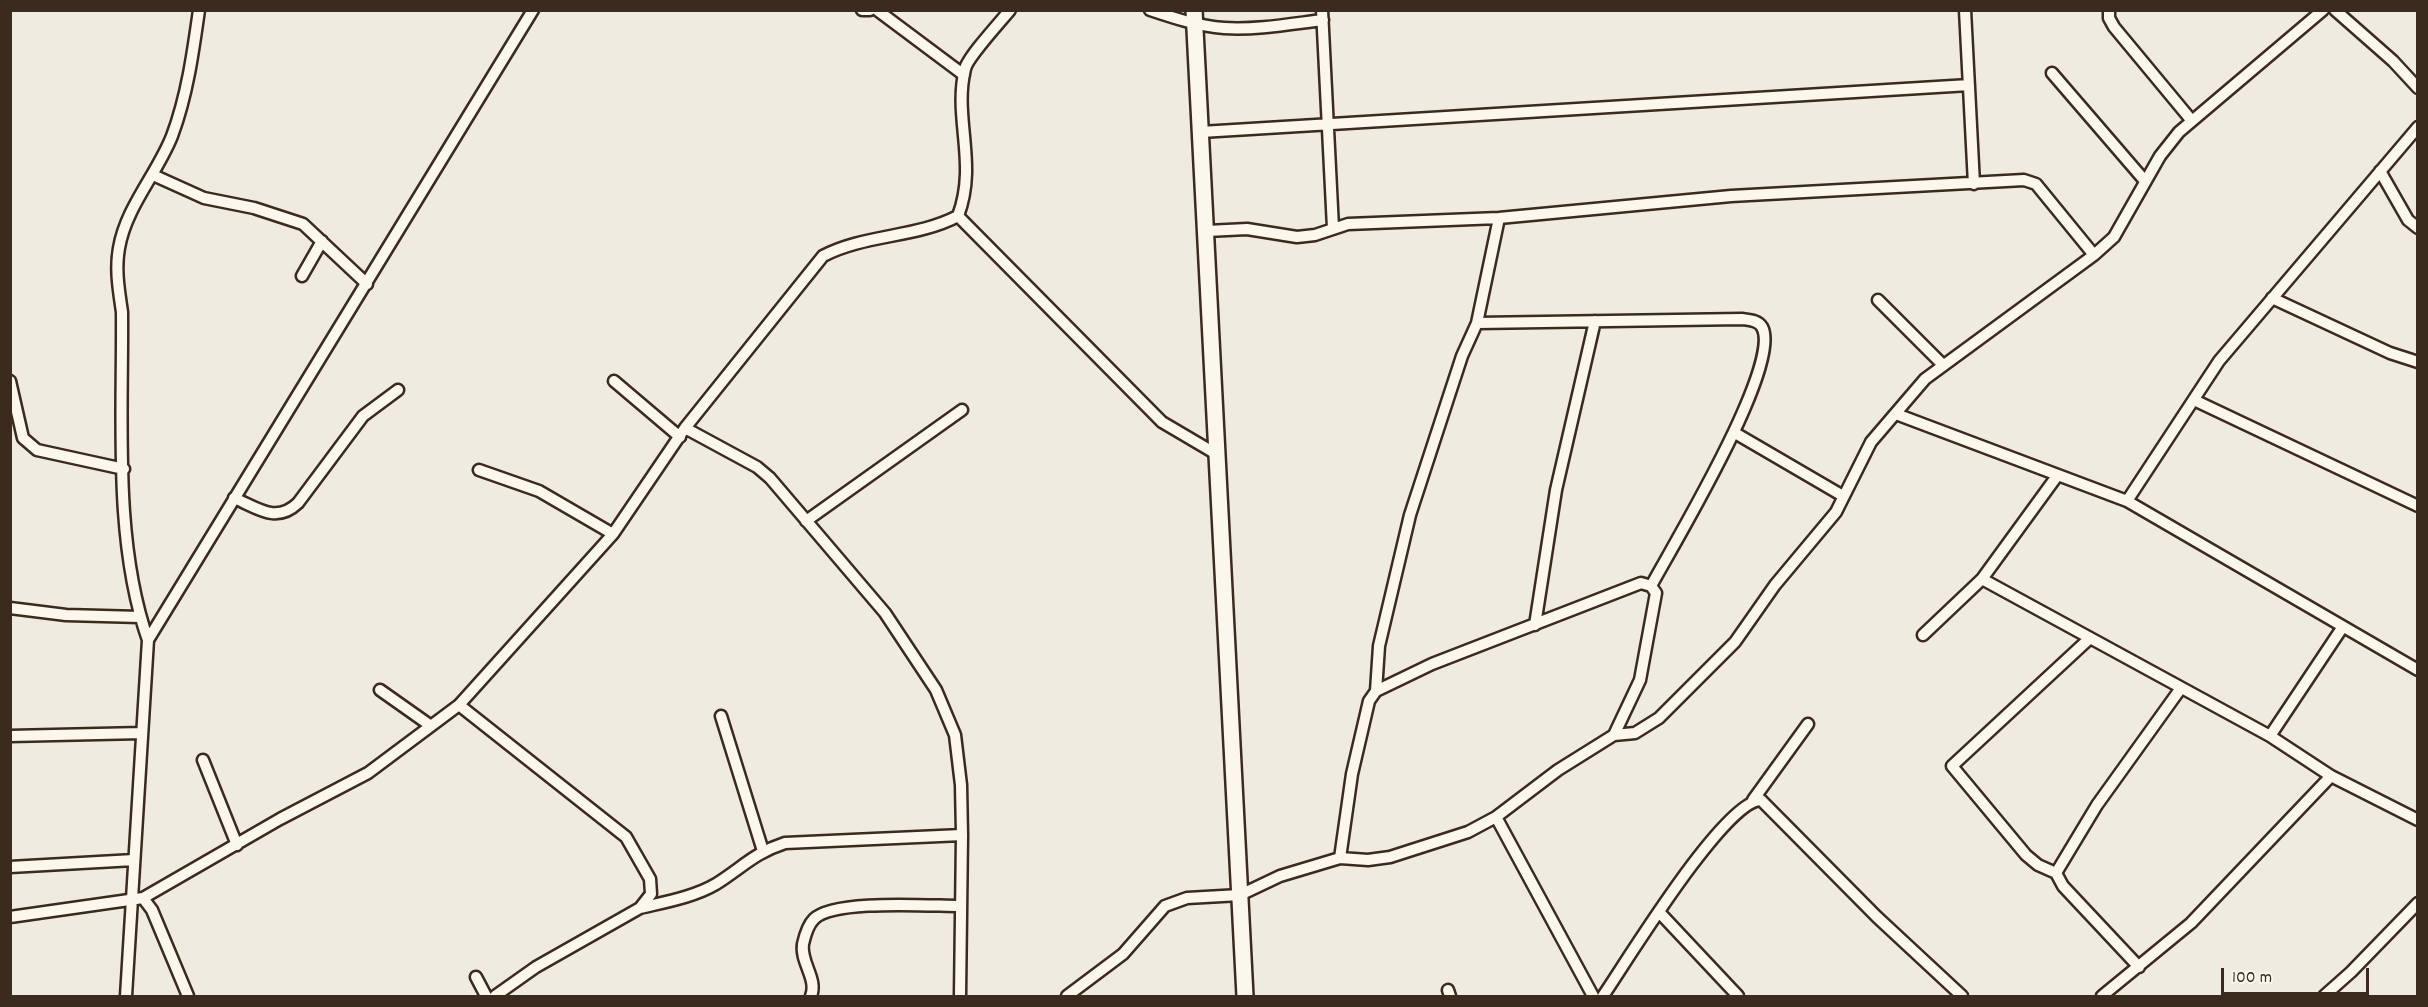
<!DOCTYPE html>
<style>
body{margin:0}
#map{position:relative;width:2428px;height:1007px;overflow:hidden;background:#f0ebe0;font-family:Dekko,sans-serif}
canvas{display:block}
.frame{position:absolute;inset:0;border:12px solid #3b2a1e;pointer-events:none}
.scale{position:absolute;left:2221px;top:968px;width:148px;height:27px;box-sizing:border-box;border:3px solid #3b2a1e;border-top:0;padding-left:8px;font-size:18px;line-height:21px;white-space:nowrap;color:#3b2a1e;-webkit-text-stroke:4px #fbf7ec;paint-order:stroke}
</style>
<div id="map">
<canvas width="2428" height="1007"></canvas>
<div class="frame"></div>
<div class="scale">100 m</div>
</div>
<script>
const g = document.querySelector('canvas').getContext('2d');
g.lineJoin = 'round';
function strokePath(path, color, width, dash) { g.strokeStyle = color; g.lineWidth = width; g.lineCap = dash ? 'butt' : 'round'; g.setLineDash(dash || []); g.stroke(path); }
const minor = new Path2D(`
 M862,10H870
 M877,10L964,75
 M1150,10C1174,18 1198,26 1224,28C1257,30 1290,24 1323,20
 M1322,10L1333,228
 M1965,10L1974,184
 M2109,10V18L2114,27L2192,121
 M2335,10L2393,61L2418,88
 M2052,73L2145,181
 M1201,132L1969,85
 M2380,171L2408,220L2418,228
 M153,175L204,198L254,208L303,224L367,284
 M958,216L1162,422L1218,455
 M1207,231L1247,229L1297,237L1315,235L1348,224L1499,218L1731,196L2024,180L2036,184L2094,255
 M302,276L322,241
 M2272,298L2390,353L2418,362
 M1878,300L1943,365
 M1477,323L1742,319C1749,320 1758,320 1762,327C1783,364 1672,547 1651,586
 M10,381L23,438L37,450L124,469
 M614,381L680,437
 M2194,400L2418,506
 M1896,414L2127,501L2418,670
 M685,428L757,467L770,478L885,613L936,690L955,735L961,785L962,835L960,996
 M1735,433L1843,496
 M479,470L539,491L613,534
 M234,498C258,508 276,524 298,503L363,416L398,390
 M2127,501L2219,361L2418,127
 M806,521L962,410
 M1982,579L2057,476
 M10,608L66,615L140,617
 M1535,625L1556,490L1595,321
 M1923,635L1982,579L2270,736L2331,776L2418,820
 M148,640L533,10
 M380,690L431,726
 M1376,691L1379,646L1410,515L1462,356L1477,323L1499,218
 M459,705L626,837L650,879L651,894L640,908L536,967L495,996
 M721,716L763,851
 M10,736L142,733
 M2270,736L2342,628
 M203,760L237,845
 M1753,800L1808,724
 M1496,817L1558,770L1614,735L1635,733L1659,718L1735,642L1775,585L1836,512L1871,442L1925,379L2094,255L2114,237L2160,156L2179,132L2323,10
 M1340,858L1352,774L1369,701L1376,691L1432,664L1641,583L1651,586L1656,593L1640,680L1614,735
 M10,867L134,860
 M2056,873L2038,865L2026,855L1952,766L2090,638
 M143,898L152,910L188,996
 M640,908C665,902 694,897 716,884C743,867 754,853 785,843L962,835
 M1660,913L1738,996
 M10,917L143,898L280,819L368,773L459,705L613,534L685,428L823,256C865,234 916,238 958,216C978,163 953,118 965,69C967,58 1001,21 1010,10
 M2139,967L2063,886L2056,873L2097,805L2181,688
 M476,977L486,996
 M1448,990L1450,996
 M126,996L148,640C113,541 123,417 122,312C119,291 115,270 119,248C126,207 157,174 172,136C187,96 193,53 199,10
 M811,996C818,979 800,962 803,944C805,935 808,925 814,919C834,899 930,906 960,906
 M1067,996L1123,954L1165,906L1187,898L1240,895L1280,876L1340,858L1368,860L1390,857L1468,832L1496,817L1593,996
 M1603,996C1627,961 1724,801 1761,800L1877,917L1962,996
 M2102,996L2191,923L2331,776
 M2324,996L2351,972L2418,903`);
const secondary = new Path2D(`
 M1194,10L1245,996`);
strokePath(minor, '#3b2a1e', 15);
strokePath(secondary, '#3b2a1e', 20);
strokePath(minor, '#fbf7ec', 10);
strokePath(secondary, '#fbf7ec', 15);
</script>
